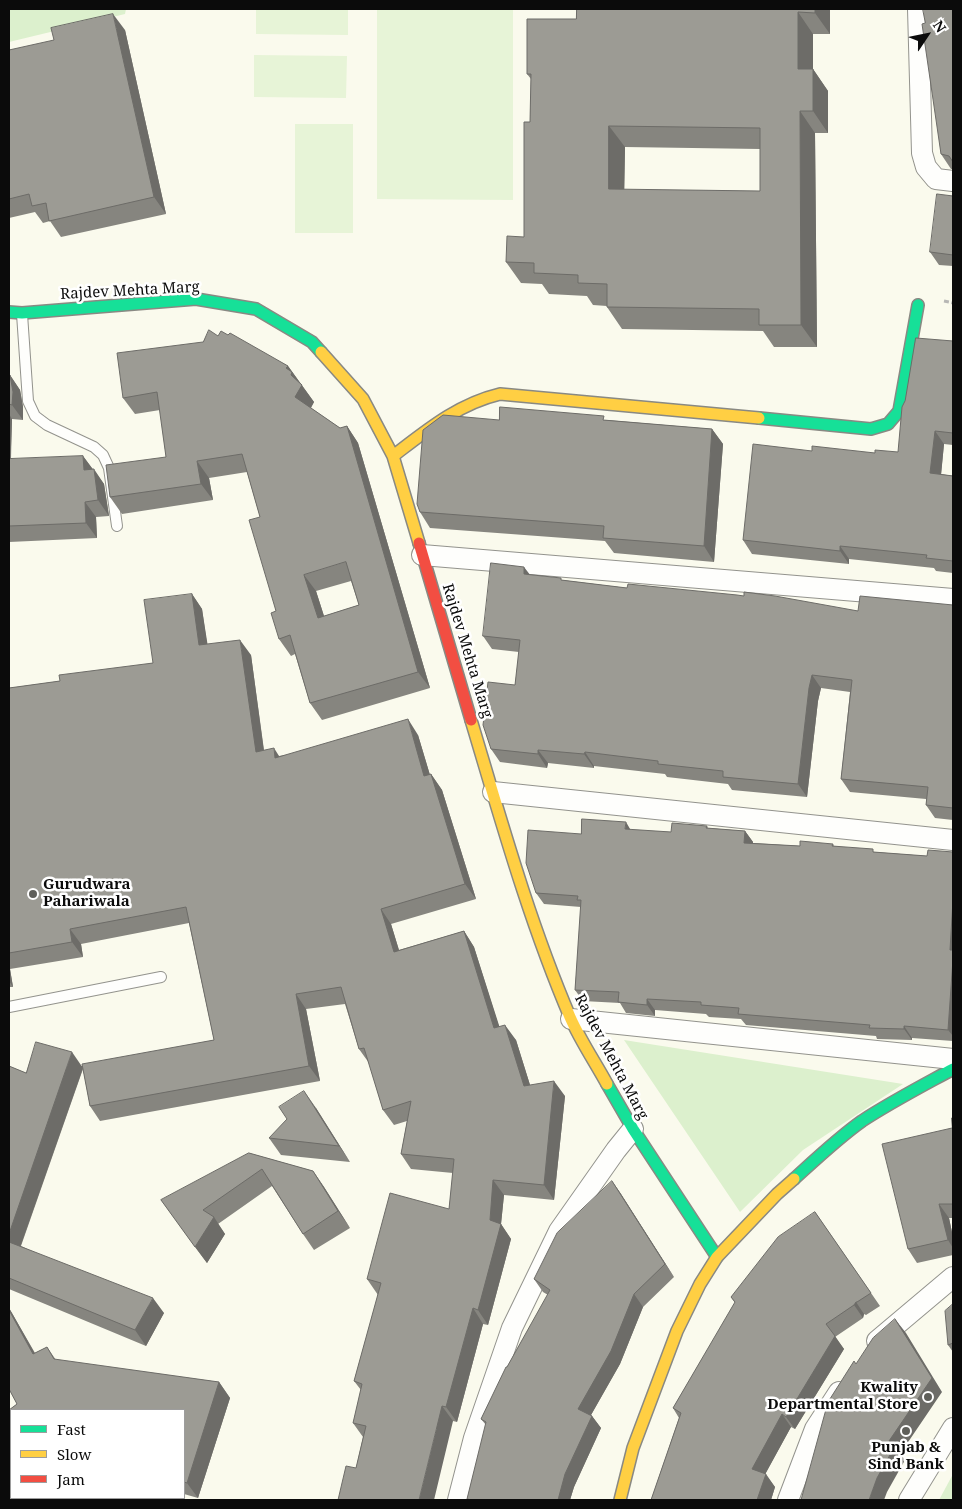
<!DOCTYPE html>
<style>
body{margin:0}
#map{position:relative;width:962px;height:1509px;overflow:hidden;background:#fafaed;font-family:"Noto Serif",serif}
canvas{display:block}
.frame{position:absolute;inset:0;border:10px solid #0b0b0b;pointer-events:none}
.legend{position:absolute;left:10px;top:1409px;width:175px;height:90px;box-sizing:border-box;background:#fff;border:1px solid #9d9d9d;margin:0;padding:6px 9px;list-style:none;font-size:15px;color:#0b0b0b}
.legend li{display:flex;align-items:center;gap:10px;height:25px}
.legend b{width:25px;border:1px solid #9d9d9d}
.north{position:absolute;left:902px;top:10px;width:50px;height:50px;-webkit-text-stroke:4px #fff;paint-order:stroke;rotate:56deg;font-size:14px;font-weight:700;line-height:20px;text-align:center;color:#0b0b0b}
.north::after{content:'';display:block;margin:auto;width:18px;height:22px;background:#0b0b0b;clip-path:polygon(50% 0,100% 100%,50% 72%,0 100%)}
</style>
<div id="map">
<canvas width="962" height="1509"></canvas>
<div class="frame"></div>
<ul class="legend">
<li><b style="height:6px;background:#16e098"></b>Fast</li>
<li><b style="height:6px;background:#ffcf43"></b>Slow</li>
<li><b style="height:6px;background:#f24e42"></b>Jam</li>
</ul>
<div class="north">N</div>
</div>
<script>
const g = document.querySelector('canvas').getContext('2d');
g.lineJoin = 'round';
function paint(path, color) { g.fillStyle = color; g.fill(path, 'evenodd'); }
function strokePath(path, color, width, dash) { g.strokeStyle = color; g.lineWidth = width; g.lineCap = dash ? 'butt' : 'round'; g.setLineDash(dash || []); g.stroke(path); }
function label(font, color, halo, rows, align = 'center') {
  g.font = font + ' "Noto Serif",serif'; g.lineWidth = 5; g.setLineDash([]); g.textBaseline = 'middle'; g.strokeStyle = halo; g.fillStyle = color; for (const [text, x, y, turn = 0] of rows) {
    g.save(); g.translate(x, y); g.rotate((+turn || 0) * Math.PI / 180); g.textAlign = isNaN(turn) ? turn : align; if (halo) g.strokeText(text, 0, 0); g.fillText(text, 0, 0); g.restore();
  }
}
paint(new Path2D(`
 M9,9H126L125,14L9,42Z
 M624,1040L903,1084L803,1150L740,1212Z
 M953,1474V1500H939Z`), '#dcf0cd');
paint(new Path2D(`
 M256,9H348V35L256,34Z
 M377,9H513V200L377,199Z
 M254,55L347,56L346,98L254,97Z
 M295,124H353V233H295Z`), '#e7f4d7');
const lane = new Path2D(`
 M22,314L28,401L35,416L47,425L94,447L103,455L109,468L117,526
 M9,1007L161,977`);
const street = new Path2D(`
 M918,9L922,153L926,167L936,179L953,181
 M422,555L953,599
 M493,792L953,840
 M571,1019L953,1059
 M877,1341L953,1277
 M458,1500L474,1438L512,1328L559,1231L616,1150L633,1129
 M788,1500L815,1429L839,1392
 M909,1500L953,1428`);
const fast = new Path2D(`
 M9,312L22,313L196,299L256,309L312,342L321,352
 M759,418L871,429L888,424L899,411L918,305
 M607,1084L633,1129L717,1257
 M794,1179C816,1159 838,1138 862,1121C891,1102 922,1086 953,1069`);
const slow = new Path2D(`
 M321,352L363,399L393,456L419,543
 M393,456C427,430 458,404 500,394L759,418
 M471,720C501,820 529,921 570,1017C580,1040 595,1062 607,1084
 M620,1500L633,1448L677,1331L700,1284L717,1257L777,1194L794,1179`);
const jam = new Path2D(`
 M419,543L471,720`);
strokePath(lane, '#93938d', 12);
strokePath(street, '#93938d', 22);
strokePath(fast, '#898983', 14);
strokePath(slow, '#898983', 14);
strokePath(jam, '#898983', 14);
strokePath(new Path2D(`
 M944,301L953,303`), '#b7b7b5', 3, [5, 2.5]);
strokePath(lane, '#fefefc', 10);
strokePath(street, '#fefefc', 20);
strokePath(fast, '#16e098', 11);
strokePath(slow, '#ffcf43', 11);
strokePath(jam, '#f24e42', 11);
paint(new Path2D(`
 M577,9H830V34H813V69L828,91V133H815L817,347H774L763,331L622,329L607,307V306L593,305L587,296L549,294L542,284L521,283L506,262L524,237L530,122L531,79L527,74L576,19ZM625,147L760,149V191L624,190Z
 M953,9V169H951L941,154L925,23Z
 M125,30L166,214L61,237L50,221L43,223L35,212L9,218V50Z
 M953,196V266L939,265L930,252Z
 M228,335L288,366L314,402L311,408L340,428L347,426L358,443L430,688L322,720L310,703L295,654L291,656L279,639L276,611L260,517L247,472L209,478L213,500L122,514L110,497L166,457L160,410L135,414L123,398L203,342L218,336ZM351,581L359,605L324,616L316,591Z
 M953,341V445L944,444L941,474L953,476V573L936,571L934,568L849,559V564L752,554L743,540L812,451L875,453L898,452Z
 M9,375H10L20,390L23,407V420L12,419L11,459L83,456L104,484L109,516L96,517L97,538L9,542Z
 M499,420H607L712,429L723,444L714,562L614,553L605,541L430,528L420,512Z
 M530,575L562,580L627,588L858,611L953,605V820L935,818L926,805V799L850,792L841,779L850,692L821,688L818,701L807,797L732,790L728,784L667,777L665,774L594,766V768L548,763L547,768L500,762L491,749L515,685L519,652L492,649L483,636Z
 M192,594L202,609L207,644L251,655L264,750L279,756L418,735L430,775L431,774L442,790L476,899L391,924L399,950L464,931L474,947L499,1027L516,1040L530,1085L565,1096L554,1200L504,1195L501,1224L511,1239L488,1325L483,1324L457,1422L453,1421L356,1468L363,1437L353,1423L361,1390L354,1381L378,1295L367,1279L449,1209L453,1173L411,1169L401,1154L407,1121L394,1125L383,1110L369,1063L359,1049L345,1004L306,1009L320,1081L100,1121L90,1106L83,1069L21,1246L164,1313L146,1346L9,1289V1066L26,1073L82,1066L214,1040L189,923L81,944L83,957L10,969L13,987H9V688L60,681L153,663Z
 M707,826L708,828L745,831L753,842V843L800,846L833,844L834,846L875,852L927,856L953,852V1041L912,1038V1040L877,1039L876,1036L746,1025L741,1019L709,1017L706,1014L655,1010V1016L626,1013L620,1003L583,1001L575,990L581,907L544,904L536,893L581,834L630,830L671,832Z
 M316,1108L350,1162L281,1155L269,1138Z
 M953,1118V1218H949L953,1237V1255L917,1263L908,1249L952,1128Z
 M249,1153L313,1171L324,1187L350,1228L314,1250L303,1234L272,1186L218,1224L225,1234L207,1263L161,1200Z
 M612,1181L621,1194L674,1277L643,1307L620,1364L591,1415L592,1416L601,1428L574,1487L570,1500H468L467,1499L486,1425L481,1419L507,1367L548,1295L543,1292L534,1279Z
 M815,1212L880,1306L866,1315L864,1314L863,1318L835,1337L844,1349L795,1429L791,1427L765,1474L775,1487L771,1500H651L679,1418L673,1408L735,1303L731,1297Z
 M953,1304V1352L948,1345Z
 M9,1308L35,1353L47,1347L56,1360L219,1382L230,1398L198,1498L184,1494V1410H11V1487L9,1486V1410L17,1404L9,1389Z
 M51,1498H122L123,1500H60Z`), '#86857f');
paint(new Path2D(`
 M815,9H830V34L815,13Z
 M798,12L813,34V69L828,91V133L813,111L798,69Z
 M113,14L125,30L166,214L154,197Z
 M800,111L815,133L817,347L801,325Z
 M609,126L625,147L624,211L609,189Z
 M288,366L314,402L307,414L295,397L286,368Z
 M10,375L20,390L23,407V420L12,405Z
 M9,414L12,419L10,475L9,473Z
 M347,426L358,443L430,688L418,672Z
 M712,429L723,444L714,562L704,546Z
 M935,431L944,444L940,486L930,473Z
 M83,456L94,471L84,470Z
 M197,461L209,478L213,500L201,484Z
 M94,469L104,484L109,516L98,500Z
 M85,502L96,517L97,538L86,523Z
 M840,546L849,559V564L840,551Z
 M524,567L534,580L524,574Z
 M304,575L316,591L330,635L318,618Z
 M192,594L202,609L210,660L199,645Z
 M240,640L251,655L266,767L256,752Z
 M812,675L821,688L818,701L807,797L798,784L809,688Z
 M408,719L418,735L435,792L424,776Z
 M274,748L284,764L275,758Z
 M538,750L548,763L547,768L538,754Z
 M585,752L594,766V768L584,754Z
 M431,774L442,790L476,899L465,884Z
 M626,822L633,834L625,829Z
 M745,831L753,842L752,854L744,843Z
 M953,900V955L950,950Z
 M381,909L391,924L404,967L394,952Z
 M70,929L81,944L83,957L72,942Z
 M464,931L474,947L505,1044L494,1028Z
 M953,959V1036L948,1030Z
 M9,968L10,969L13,987L9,981Z
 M296,994L306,1009L320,1081L309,1066Z
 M647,999L655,1010V1016L647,1005Z
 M505,1025L516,1040L535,1101L524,1086Z
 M904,1026L912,1038V1040L904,1029Z
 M72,1052L83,1068L17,1256L9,1244V1234Z
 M554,1081L565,1096L554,1200L544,1185Z
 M304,1091L316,1108L350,1162L339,1146Z
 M313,1171L324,1187L350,1228L338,1211Z
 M493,1180L504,1195L501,1224L511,1239L488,1325L478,1310L490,1220Z
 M612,1181L621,1194L674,1277L665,1264Z
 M939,1204L949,1218L953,1237V1248L948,1240Z
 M214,1217L225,1234L207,1263L195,1247Z
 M634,1294L643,1307L620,1364L587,1422L578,1409Z
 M153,1298L164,1313L146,1346L135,1330Z
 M856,1302L864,1314L863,1318L854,1305Z
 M9,1308L12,1313L44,1370L33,1354L9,1310Z
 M473,1308L483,1324L457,1422L446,1407Z
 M895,1319L906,1333L942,1392L900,1454L905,1460L887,1492L884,1500H869L889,1441Z
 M835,1336L844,1349L795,1429L786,1417Z
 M219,1382L230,1398L198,1498L187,1483Z
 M442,1406L453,1421L434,1500H419Z
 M782,1414L791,1427L761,1482L752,1469Z
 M592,1416L601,1428L574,1487L570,1500H558L565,1474Z
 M766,1474L775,1487L771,1500H757Z
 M117,1498H122L123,1500H118Z`), '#6d6c68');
const building = new Path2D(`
 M577,9H815V13L798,12V69H813V111H800L801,325H759V309L607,307V284L578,283V275L534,273V263L506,262L507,236L524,237V122H530L531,74H527V19H576ZM609,126L760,128V191L609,189Z
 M923,9H953V162L949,156L941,154L922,24L925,23Z
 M113,14L154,197L49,221L46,203L32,206L29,194L9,199V50L54,40L51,28Z
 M937,194L953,196V255L930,252Z
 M209,330L218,336L221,331L228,335L230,333L288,366L286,368L292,372L291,375L302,385L295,397L340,428L347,426L418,672L310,703L290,635L279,639L271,613L276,611L249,520L260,517L242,454L197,461L201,484L110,497L106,465L166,457L157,392L123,398L117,353L203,342ZM346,562L359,605L318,618L304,575Z
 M916,338L953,341V433L935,431L930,473L953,476V561L926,558L927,555L840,546V551L743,540L753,444L812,451V446L875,453V450L898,452L902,407L905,401Z
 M9,375H10L13,392L12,405L9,404Z
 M500,407L604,416L603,420L712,429L704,546L603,538L604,526L420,512L417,504L423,430L443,415L499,420Z
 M83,456L84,470L94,469L98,500L85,502L86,523L9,526V459Z
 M491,563L524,567V574L561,578V580L627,588L628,584L737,595L744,596V592L775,596L858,611L860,596L953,605V808L926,805L928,787L841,779L852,680L812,675L809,688L798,784L723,777V771L658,764V761L585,752L584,754L538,750V754L491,749L483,725L488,682L515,685L520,640L483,636Z
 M192,594L199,645L240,640L256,752L274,748L275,758L408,719L424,776L431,774L465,884L381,909L394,952L464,931L494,1028L505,1025L524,1086L554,1081L544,1185L493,1180L490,1220L501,1224L478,1310L473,1308L446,1407L442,1406L419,1500H338L346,1466L356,1468L366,1426L353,1423L362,1384L354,1381L381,1283L367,1279L390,1193L449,1209L454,1159L401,1154L411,1101L383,1110L364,1048L359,1049L341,987L296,994L309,1066L90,1106L82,1064L214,1040L186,907L70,929L72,942L9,953V688L60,681L59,675L153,663L144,600Z
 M582,819L626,822L625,829L671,832L672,823L707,826L706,828L745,831L744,843L800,846V841L833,844L832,846L873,849V852L927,856L928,850L953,852V900L950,950H953V959L948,1030L904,1026V1029L869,1028L870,1025L738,1014L739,1008L701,1005V1002L647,999V1005L618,1002L619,992L575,990L581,900H577L578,896L536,893L526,863L528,830L581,834Z
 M36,1042L72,1052L9,1234V1066L26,1073Z
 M304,1091L339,1146L269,1138L287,1119L279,1107Z
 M952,1118H953V1204H939L948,1240L908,1249L882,1144L952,1128Z
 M249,1153L313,1171L338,1211L303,1234L262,1169L203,1210L214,1217L195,1247L161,1200Z
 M612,1181L665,1264L634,1294L611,1351L578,1409L592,1416L565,1474L558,1500H472L467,1499L486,1422L481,1419L506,1367H507L550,1290L534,1279L557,1233Z
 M815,1212L871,1293L857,1302H856L854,1305L826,1324L835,1336L786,1417L782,1414L752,1469L766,1474L757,1500H651L681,1413L673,1408L735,1302L731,1297L778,1237Z
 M9,1242L153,1298L135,1330L9,1278Z
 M953,1304V1343L948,1345L945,1311Z
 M9,1310L33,1354L47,1347L54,1359L219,1382L187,1483L184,1482V1410H11V1474H9V1410L17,1404L9,1389Z
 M895,1319L932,1378L889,1441L895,1446L877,1478L869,1500H801L828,1402L854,1361L856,1364L873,1338Z
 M96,1498H117L118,1500H105Z`);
paint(building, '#9c9b94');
strokePath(building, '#6d6c68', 1);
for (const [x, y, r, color] of [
 [33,894,5,"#5f5f5a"],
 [928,1397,5,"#5f5f5a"],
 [906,1431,5,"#5f5f5a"]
]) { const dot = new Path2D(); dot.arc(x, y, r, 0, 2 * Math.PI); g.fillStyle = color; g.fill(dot); strokePath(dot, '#fff', 2); }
label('15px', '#0b0b0b', '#fff', [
 ["Rajdev Mehta Marg",130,291,-3],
 ["Rajdev Mehta Marg",467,651,73],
 ["Rajdev Mehta Marg",611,1057,62]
]);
label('bold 15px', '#0b0b0b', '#fff', [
 ["Gurudwara",43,885],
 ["Pahariwala",43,902],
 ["Kwality",918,1388,"right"],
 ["Departmental Store",918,1405,"right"],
 ["Punjab &",906,1448,"center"],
 ["Sind Bank",906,1465,"center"]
], 'left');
</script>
